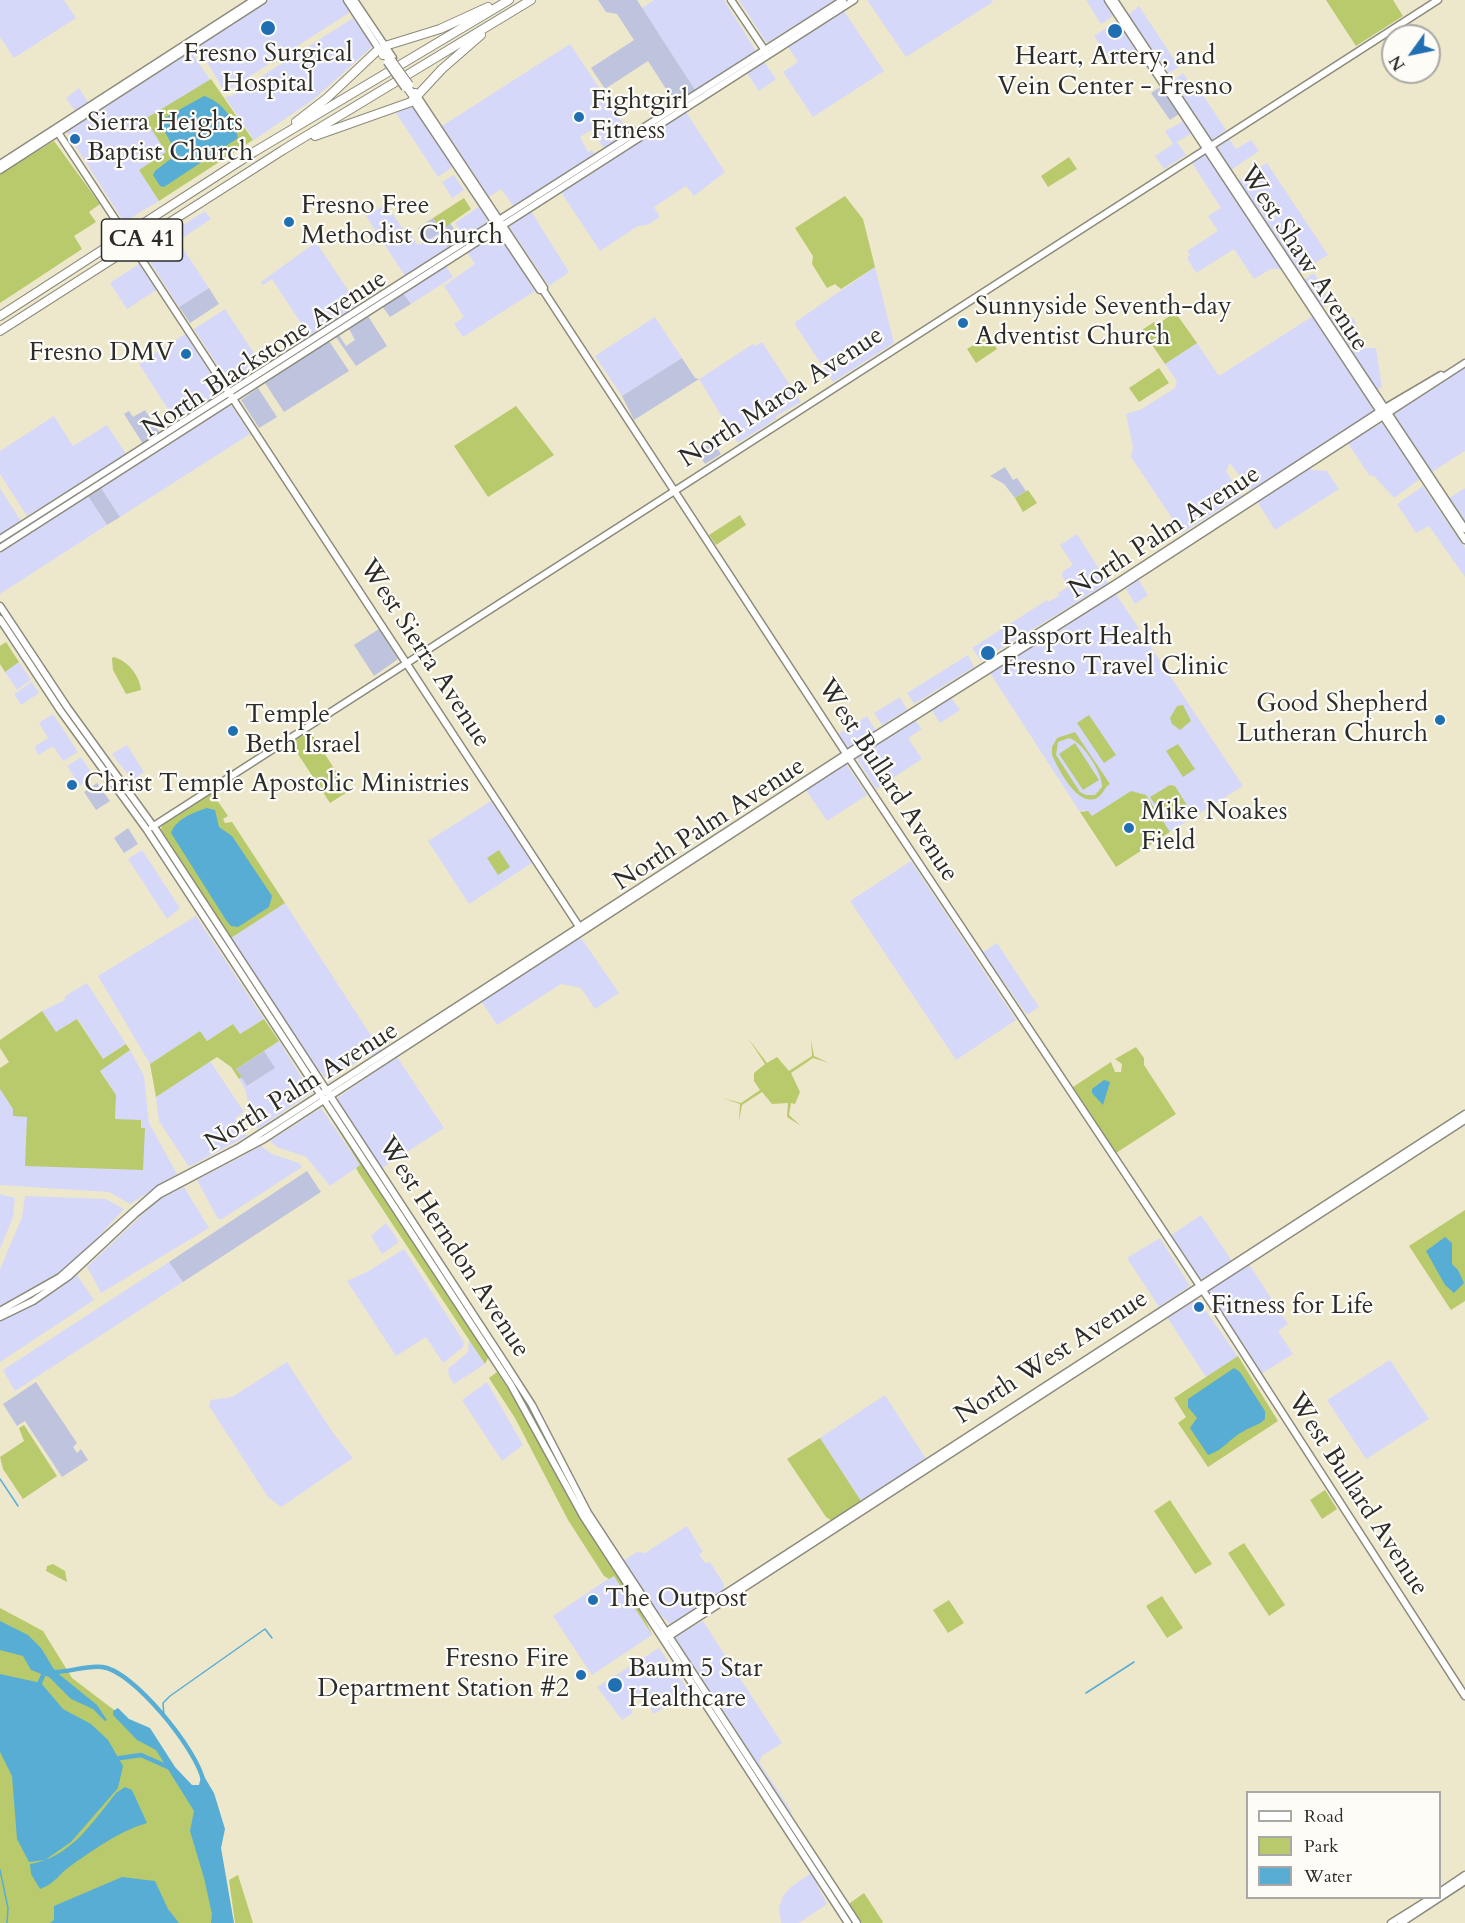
<!DOCTYPE html>
<style>
body{margin:0}
#map{position:relative;width:1465px;height:1923px;overflow:hidden;background:#ede8cc;font-family:Cardo,serif}
canvas{display:block}
.legend{position:absolute;left:1246px;top:1791px;width:195px;height:108px;box-sizing:border-box;background:#fdfcf7;border:2px solid #a9a8a5;margin:0;padding:8px 10px;list-style:none;font-size:18px;color:#2b2b2b}
.legend li{display:flex;align-items:center;gap:12px;height:30px}
.legend b{width:30px;border:2px solid #a9a8a5}
.north{position:absolute;left:1381px;top:24px;width:60px;height:60px;box-sizing:border-box;background:#fdfcf7;border:2px solid #a9a8a5;border-radius:50%;rotate:237deg;font-size:16px;font-weight:700;line-height:24px;text-align:center;color:#2b2b2b}
.north::after{content:'';display:block;margin:auto;width:21px;height:27px;background:#1f6fb2;clip-path:polygon(50% 0,100% 100%,50% 72%,0 100%)}
</style>
<div id="map">
<canvas width="1465" height="1923"></canvas>
<ul class="legend">
<li><b style="height:8px;background:#fff"></b>Road</li>
<li><b style="height:16px;background:#b9ca6c"></b>Park</li>
<li><b style="height:16px;background:#57add4"></b>Water</li>
</ul>
<div class="north">N</div>
</div>
<script>
const g = document.querySelector('canvas').getContext('2d');
g.lineJoin = 'round';
function paint(path, color) { g.fillStyle = color; g.fill(path, 'evenodd'); }
function strokePath(path, color, width, dash) { g.strokeStyle = color; g.lineWidth = width; g.lineCap = dash ? 'butt' : 'round'; g.setLineDash(dash || []); g.stroke(path); }
function label(font, color, halo, rows, align = 'center') {
  g.font = font + ' Cardo,serif'; g.lineWidth = 4.5; g.setLineDash([]); g.textBaseline = 'middle'; g.strokeStyle = halo; g.fillStyle = color; for (const [text, x, y, turn = 0] of rows) {
    g.save(); g.translate(x, y); g.rotate((+turn || 0) * Math.PI / 180); g.textAlign = isNaN(turn) ? turn : align; if (halo) g.strokeText(text, 0, 0); g.fillText(text, 0, 0); g.restore();
  }
}
paint(new Path2D(`
 M0,0H64L76,18L14,58L0,37Z
 M270,0H344L352,11L225,92L198,47Z
 M654,0H724L756,51L695,90L642,8Z
 M739,0H835L769,42H766Z
 M867,0H992L993,2L906,57Z
 M1086,0H1104L1113,16L1101,24Z
 M1139,6L1179,67L1169,73L1128,15Z
 M844,11L884,71L813,117L783,72L798,62L788,47Z
 M353,18L372,45L371,48L314,99L254,140L225,97L231,96Z
 M1117,21L1138,51L1114,66L1094,36Z
 M570,44L630,134L605,150L591,130L580,137L588,152L592,150L595,156L514,207L501,189L489,197L442,126Z
 M191,51L210,80L179,100L167,152L139,170L159,201L124,222L66,131Z
 M764,62L776,79L759,91L747,73Z
 M1183,73L1199,97L1203,95L1226,130L1220,135L1211,140L1172,82Z
 M79,88L88,102L75,111L66,98Z
 M411,106H414L452,165L451,168L438,177L396,113Z
 M686,112L725,172L694,196L686,186L654,207L660,217L647,225L638,226L600,251L561,192Z
 M1184,121L1192,133L1177,142L1186,155L1164,169L1155,156L1173,144L1165,131Z
 M1229,139L1236,149L1251,140L1259,151L1231,170L1217,148Z
 M1206,154L1245,213L1282,269H1271L1254,279L1234,249L1196,273L1187,258L1190,255L1187,251L1218,231L1208,216L1221,208L1192,163Z
 M1267,163L1328,255L1299,273L1238,181Z
 M454,175L464,190L452,198L442,182Z
 M386,204L405,232L410,233L418,245L438,233L448,248L405,276L366,216Z
 M480,206L489,220L465,238L455,223Z
 M205,211L211,219L178,241L209,288L179,307L143,251Z
 M531,211L569,272L549,286L509,227Z
 M497,234L506,245L488,257L507,245L535,291L463,337L454,324L464,317L444,286L475,264L467,252Z
 M316,242L358,305L310,337L272,279L263,285L261,282Z
 M139,264L156,290L127,309L110,283Z
 M446,266L453,277L411,304L403,293Z
 M875,267L894,343L833,382L794,323Z
 M1314,273L1326,291V306L1322,308L1304,280Z
 M225,309L263,367L234,386H231L194,329Z
 M1313,316L1374,409V412L1251,491L1230,463L1226,471L1241,496L1182,533L1131,457L1133,447L1126,414L1140,410L1175,388L1177,381L1165,364L1197,343L1219,376Z
 M655,317L682,358L622,396L595,356Z
 M1329,317L1354,318L1362,348H1376L1382,387L1377,390Z
 M185,334L222,391V395L177,423L139,364Z
 M762,342L801,402L776,416V419L738,443L699,379L753,344L755,346Z
 M1465,368V451L1432,472L1394,414Z
 M229,406H232L250,434L120,517L101,488Z
 M54,416L73,446L107,425L126,454L27,516L0,474V451Z
 M1382,423L1420,479L1394,498L1374,476L1369,475L1347,442Z
 M1309,466L1312,470L1327,471L1339,489L1275,530L1257,501Z
 M1423,486L1465,548V577L1429,526L1416,533L1397,504Z
 M0,488L21,521L0,534Z
 M1465,488V521L1449,498Z
 M88,496L107,525L0,594V553Z
 M1077,534L1108,583L981,661L972,648L1047,600L1048,602L1059,596L1058,593L1068,587L1062,576L1063,571L1073,565L1060,545Z
 M1138,579L1148,595L1135,604L1126,589Z
 M1116,594L1243,786L1170,832L1146,795L1092,817L1084,810L1080,812L990,673L1069,620Z
 M968,655L974,667L914,704L907,693Z
 M19,662L31,680L17,690L5,672Z
 M32,682L39,693L21,705L14,694Z
 M950,696L960,710L940,723L931,709Z
 M900,697L907,710L882,725L874,713Z
 M53,714L78,752L63,761L53,746L39,755L34,747L48,738L39,723Z
 M867,716L876,731L847,748L838,734Z
 M915,720L922,729L908,738L922,759L876,789L856,757Z
 M127,745L144,772L132,780L112,754Z
 M81,757L93,775L80,786L67,766Z
 M846,764L867,795L827,821L806,790Z
 M491,801L532,863L469,904L428,841Z
 M142,850L180,908L167,919L128,859Z
 M911,861L1016,1020L956,1060L850,901Z
 M285,903L381,1051L355,1063L329,1082L313,1063L231,938Z
 M196,916L264,1019L240,1034L233,1024L207,1041L200,1031L150,1064L98,976Z
 M579,938L582,939L619,993L595,1009L581,988L561,984L497,1025L481,1001Z
 M997,943L1039,1007L1027,1015L983,952Z
 M87,983L126,1044L103,1059L78,1019L56,1033L42,1011L65,1000V996Z
 M279,1041L311,1093L258,1129L249,1114L246,1091L239,1079L242,1077L248,1086L274,1068L264,1051Z
 M130,1050L144,1076L149,1123L177,1174L130,1204L109,1192L0,1185V1089L13,1109L27,1116L141,1128V1120H115L116,1095L100,1070Z
 M397,1057L444,1128L382,1168L337,1098Z
 M210,1061L244,1112L235,1118L247,1136L189,1167L159,1121L156,1097Z
 M321,1108L360,1165L330,1186L306,1157L277,1147L270,1141Z
 M261,1146L272,1154L299,1163L302,1167L222,1219H218L197,1180Z
 M184,1187L209,1228L101,1293L87,1267L159,1199Z
 M0,1194L15,1198L13,1217L0,1249Z
 M25,1196L106,1199L124,1209L86,1250L61,1271L0,1306V1269L22,1217Z
 M1201,1215L1232,1261L1200,1280L1170,1236Z
 M386,1223L399,1242L382,1254L371,1236Z
 M1160,1238L1190,1286L1159,1307L1127,1258Z
 M404,1249L464,1342L463,1347L443,1363L426,1337L396,1356L347,1281L367,1272Z
 M169,1262L183,1282L15,1391L3,1370Z
 M1249,1264L1288,1324L1278,1331L1293,1354L1261,1374L1209,1293L1210,1289Z
 M77,1275L94,1300L0,1362V1321L33,1306Z
 M1197,1298L1238,1357L1206,1377L1167,1317Z
 M469,1339L485,1364L454,1384L449,1376L448,1369L468,1352Z
 M1390,1360L1429,1419L1366,1459L1327,1400Z
 M287,1362L333,1433L353,1458L281,1507L268,1497L209,1406L211,1400L232,1397Z
 M487,1382L523,1445L502,1461L462,1400Z
 M885,1395L926,1459L861,1501L820,1438Z
 M687,1526L703,1552L699,1554L705,1563L710,1562L724,1584V1590L670,1624L659,1613L623,1561L637,1552L645,1553Z
 M614,1575L652,1635L592,1675L553,1616Z
 M703,1621L782,1743L762,1756L759,1762L792,1812L790,1813L676,1639L677,1635Z
 M659,1648L689,1691L654,1714L642,1696L629,1705L633,1713L622,1720L597,1687Z
 M811,1873L827,1904L799,1923H781L779,1908L783,1896L791,1887Z`), '#d6d8f9');
paint(new Path2D(`
 M598,0H637L695,90L675,103L648,61L605,89L591,68L634,40L617,14L606,12Z
 M1160,87L1179,114L1170,120L1151,93Z
 M433,218L441,229L450,223L461,240L448,248L438,234L426,241L418,228Z
 M209,288L219,304L190,323L179,307Z
 M403,293L411,304L390,317L382,306Z
 M368,316L387,346L356,366L336,337L339,335L346,346L355,340L349,329Z
 M329,341L349,371L284,412L265,383Z
 M682,358L695,378L699,379L634,420L622,396Z
 M258,388L277,417L259,428L241,400Z
 M145,410L160,433L143,444L124,414L129,411L133,417Z
 M713,442L721,454L705,464L697,452Z
 M1005,467L1013,480L1017,478L1026,491L1015,498L1004,484L990,476Z
 M101,488L120,517L107,525L88,496Z
 M379,629L398,659L374,676L354,645Z
 M97,783L110,801L96,810L84,792Z
 M128,828L138,844L124,853L114,838Z
 M264,1051L275,1068L247,1086L236,1069Z
 M307,1171L321,1192L183,1282L169,1262Z
 M36,1382L77,1443L73,1447L77,1453L81,1449L88,1460L62,1477L25,1421L17,1426L3,1404Z`), '#bec3de');
paint(new Path2D(`
 M1326,0H1393L1403,16L1356,46Z
 M211,79L253,140L159,201L139,170L166,152L145,119Z
 M54,141L100,204L89,212L96,222L74,236L82,249L0,303V174Z
 M1069,157L1077,169L1048,187L1041,176Z
 M845,196L863,219L875,267L841,289L835,284L827,288L812,264L813,256L795,228Z
 M464,198L471,209L441,230L433,218Z
 M1175,312L1197,343L1165,364L1142,330L1154,322L1157,325Z
 M988,336L997,349L976,363L967,349Z
 M1159,368L1169,383L1139,402L1129,388Z
 M516,406L554,455L488,497L454,446Z
 M1028,490L1037,503L1023,512L1015,498Z
 M740,515L746,525L716,545L709,535Z
 M6,642L19,662L5,672L0,664V646Z
 M114,657C128,661 140,676 141,690L126,694L113,670L112,658Z
 M1183,705L1191,721L1180,730L1172,724L1170,718L1177,706Z
 M1089,715L1116,755L1104,763L1077,723Z
 M309,730L349,791L330,803L290,742Z
 M1075,732L1110,784C1104,787 1104,794 1097,798C1078,808 1058,769 1052,755V747L1057,738ZM1069,738C1082,741 1103,773 1102,787L1095,795H1086L1080,792L1056,755L1058,742Z
 M1075,743L1099,780L1083,790L1059,754Z
 M1178,744L1195,769L1183,777L1166,751Z
 M1170,785L1175,786L1188,807C1172,817 1160,813 1150,797Z
 M1131,791L1146,795L1170,832L1116,867L1080,812L1088,811L1092,816Z
 M212,793L228,816L223,819L225,823L232,822L285,903L231,938L161,830L162,825Z
 M499,850L510,867L498,875L487,858Z
 M42,1011L56,1032L77,1019L103,1059L126,1044L130,1050L100,1071L116,1095L115,1119L141,1120V1128H145L143,1170L25,1166L27,1117L13,1116V1109L0,1089V1068L9,1062L0,1048V1040Z
 M264,1019L279,1041L236,1069L242,1077L239,1079L231,1067L217,1057L156,1097L150,1064L200,1031L207,1041L233,1024L240,1034Z
 M748,1038L767,1063L777,1057L789,1071L812,1056L811,1040L814,1056L829,1063L813,1058L791,1073L800,1092L795,1104L791,1103L789,1115L801,1126L787,1117L788,1103L772,1104L762,1092L742,1105L739,1122L740,1104L722,1098L741,1103L760,1090L754,1081V1073L765,1064Z
 M1136,1047L1144,1058V1065L1176,1114L1116,1153L1073,1087L1111,1062L1115,1072H1121L1122,1064L1115,1059Z
 M324,1107L475,1335L488,1358L485,1364L358,1172L356,1168L360,1165Z
 M1465,1210V1301L1451,1310L1409,1246Z
 M1238,1356L1278,1421L1208,1467L1178,1423L1186,1417L1174,1398Z
 M497,1372L520,1407L576,1511L642,1614L653,1636L614,1576L609,1579L604,1576L568,1520L515,1418L489,1378Z
 M24,1425L57,1476L23,1499L3,1469L0,1457L24,1441L19,1428Z
 M820,1438L861,1501L832,1521L826,1517L787,1459Z
 M1325,1490L1337,1509L1322,1519L1310,1500Z
 M1170,1500L1212,1564L1195,1574L1154,1511Z
 M1244,1543L1285,1605L1269,1616L1228,1553Z
 M53,1564L65,1571L67,1582L46,1571L47,1566Z
 M1162,1596L1183,1628L1167,1638L1146,1606Z
 M949,1600L964,1623L948,1633L933,1610Z
 M0,1608L43,1631L72,1678L122,1716L148,1731L198,1809L216,1923H0Z
 M238,1875L253,1923H235L229,1880Z
 M864,1893L883,1922L882,1923H862L850,1905V1903Z`), '#b9ca6c');
paint(new Path2D(`
 M204,96C223,102 234,119 238,138L164,187L160,186L153,175L155,171L177,154L159,121Z
 M207,808L215,810L219,827L232,836L272,896L269,907L238,927L231,926L226,920L171,833C176,819 194,812 207,808Z
 M1104,1080L1110,1082L1103,1105L1092,1093V1089Z
 M1445,1237L1452,1243V1264L1458,1270L1464,1283L1454,1293L1445,1285L1426,1251Z
 M1234,1368L1240,1372L1265,1411V1419C1258,1426 1252,1426 1244,1431C1230,1438 1224,1450 1208,1455L1190,1428L1197,1418L1188,1407V1399Z
 M0,1621L28,1635L41,1648L55,1671L97,1705L107,1720L105,1721L93,1709L71,1699L49,1677L31,1670L23,1656L0,1650Z
 M0,1674L41,1683L63,1709L91,1724L108,1740L123,1766L118,1788L71,1842L45,1860L29,1862L17,1839L12,1776L0,1752Z
 M118,1708L129,1719L150,1728L175,1767L192,1785H199L202,1773L214,1793L225,1829L221,1848L234,1923H211L212,1914L204,1878L190,1831L194,1811L156,1750L137,1740L113,1715V1711Z
 M125,1787L132,1790L147,1823C119,1831 92,1851 69,1867C57,1876 57,1882 40,1889L31,1874L30,1864C71,1857 92,1823 116,1793Z
 M122,1877L155,1881L168,1909L179,1923H50L54,1920V1906Z`), '#57add4');
strokePath(new Path2D(`
 M0,1479L18,1506
 M1086,1693L1134,1662
 M164,1717L163,1703L170,1696L265,1629L272,1638
 M0,1870L8,1908L7,1923`), '#57add4', 1.5);
strokePath(new Path2D(`
 M51,1672C68,1673 85,1665 102,1667C133,1670 197,1750 203,1780
 M38,1687L45,1671
 M113,1759L141,1755L168,1767`), '#57add4', 4.5);
const major = new Path2D(`
 M347,0L381,52
 M354,0L393,58
 M731,0L766,52
 M1108,0L1465,540
 M1114,0L1465,529
 M415,93L544,288L543,290
 M412,99L540,290H543L849,758L1216,1310L1465,1696
 M57,131L121,228
 M0,164L254,0
 M0,170L263,0
 M138,254L582,931
 M0,539L843,0
 M0,548L854,0
 M0,606L67,707L156,830L505,1363L532,1405L588,1513L857,1923
 M0,619L60,710L147,830L511,1385L583,1516L848,1923
 M152,827L1438,0
 M0,1311L60,1277L159,1189L238,1148L854,749L1115,584L1385,408L1441,375
 M0,1317L33,1301L69,1276L135,1214L160,1194L264,1139L833,768L1118,588L1465,363
 M663,1634L1465,1114
 M668,1637L1465,1120
 M1440,1892L1465,1875
 M1391,1923L1431,1898
 M1401,1923L1465,1881`);
const highway = new Path2D(`
 M383,55L385,46L440,29L488,7
 M407,87L412,94L417,96L442,69L481,35
 M296,122L327,98L379,49L391,60
 M315,136L411,102L415,99V93
 M0,316L254,152L509,0
 M0,331L283,150L531,0`);
strokePath(major, '#8c8a7c', 9);
strokePath(highway, '#8c8a7c', 10);
strokePath(major, '#fff', 6);
strokePath(highway, '#fff', 8);
const majorBridge = new Path2D(`
 M387,62L405,88
 M121,228L138,254`);
const highwayBridge = new Path2D(`
 M391,60L409,85`);
strokePath(majorBridge, '#8c8a7c', 9, []);
strokePath(highwayBridge, '#8c8a7c', 10, []);
strokePath(majorBridge, '#fff', 6);
strokePath(highwayBridge, '#fff', 8);
for (const [x, y, r, color] of [
 [268,28,8,"#1f6fb2"],
 [1115,31,8,"#1f6fb2"],
 [579,117,6,"#1f6fb2"],
 [75,139,6,"#1f6fb2"],
 [289,222,6,"#1f6fb2"],
 [963,323,6,"#1f6fb2"],
 [186,354,6,"#1f6fb2"],
 [988,653,8,"#1f6fb2"],
 [1440,720,6,"#1f6fb2"],
 [233,731,6,"#1f6fb2"],
 [72,785,6,"#1f6fb2"],
 [1129,828,6,"#1f6fb2"],
 [1199,1307,6,"#1f6fb2"],
 [593,1600,6,"#1f6fb2"],
 [581,1675,6,"#1f6fb2"],
 [615,1685,8,"#1f6fb2"]
]) { const dot = new Path2D(); dot.arc(x, y, r, 0, 2 * Math.PI); g.fillStyle = color; g.fill(dot); strokePath(dot, '#fdfcf7', 2); }
for (const [x, y, w] of [
 [142,240,81]
]) { const box = new Path2D(); box.roundRect(x - w / 2, y - 21, w, 42, 4.5); g.fillStyle = '#fdfcf7'; g.fill(box); strokePath(box, '#2b2b2b', 1.5); }
label('bold 24px', '#2b2b2b', null, [
 ["CA 41",142,240]
]);
label('26px', '#2b2b2b', '#fdfcf7', [
 ["Fresno Surgical",268,55,"center"],
 ["Hospital",268,85,"center"],
 ["Heart, Artery, and",1115,58,"center"],
 ["Vein Center - Fresno",1115,88,"center"],
 ["Fightgirl",591,102],
 ["Fitness",591,132],
 ["Sierra Heights",87,124],
 ["Baptist Church",87,154],
 ["Fresno Free",301,207],
 ["Methodist Church",301,237],
 ["Sunnyside Seventh-day",975,308],
 ["Adventist Church",975,338],
 ["Fresno DMV",174,354,"right"],
 ["Passport Health",1002,638],
 ["Fresno Travel Clinic",1002,668],
 ["Good Shepherd",1428,705,"right"],
 ["Lutheran Church",1428,735,"right"],
 ["Temple",245,716],
 ["Beth Israel",245,746],
 ["Christ Temple Apostolic Ministries",84,785],
 ["Mike Noakes",1141,813],
 ["Field",1141,843],
 ["Fitness for Life",1211,1307],
 ["The Outpost",605,1600],
 ["Fresno Fire",569,1660,"right"],
 ["Department Station #2",569,1690,"right"],
 ["Baum 5 Star",628,1670],
 ["Healthcare",628,1700]
], 'left');
label('26px', '#2b2b2b', '#fdfcf7', [
 ["West Shaw Avenue",1303,259,57],
 ["North Blackstone Avenue",265,355,-33],
 ["North Maroa Avenue",782,398,-33],
 ["North Palm Avenue",1165,533,-33],
 ["West Sierra Avenue",424,654,57],
 ["West Bullard Avenue",887,781,57],
 ["North Palm Avenue",710,825,-33],
 ["North Palm Avenue",302,1088,-32],
 ["West Herndon Avenue",453,1248,57],
 ["North West Avenue",1052,1358,-33],
 ["West Bullard Avenue",1357,1495,57]
]);
</script>
